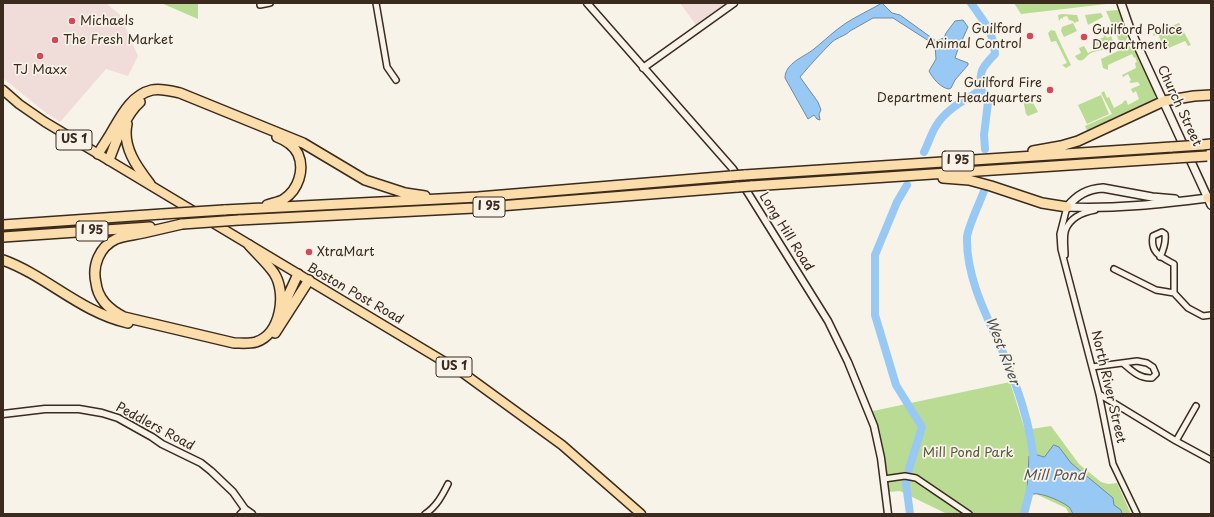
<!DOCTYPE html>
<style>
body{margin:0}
#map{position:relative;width:1214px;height:517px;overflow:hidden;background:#f7f3e8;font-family:"Playpen Sans",sans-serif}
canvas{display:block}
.frame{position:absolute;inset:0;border:4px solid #3b2a1e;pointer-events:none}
</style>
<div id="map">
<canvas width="1214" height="517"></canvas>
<div class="frame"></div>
</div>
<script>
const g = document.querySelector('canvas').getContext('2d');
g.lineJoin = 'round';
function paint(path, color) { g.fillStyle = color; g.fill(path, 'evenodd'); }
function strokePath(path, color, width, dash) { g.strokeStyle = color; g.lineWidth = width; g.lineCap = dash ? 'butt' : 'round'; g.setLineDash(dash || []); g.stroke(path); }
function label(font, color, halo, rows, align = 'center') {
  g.font = font + ' "Playpen Sans",sans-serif'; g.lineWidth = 3.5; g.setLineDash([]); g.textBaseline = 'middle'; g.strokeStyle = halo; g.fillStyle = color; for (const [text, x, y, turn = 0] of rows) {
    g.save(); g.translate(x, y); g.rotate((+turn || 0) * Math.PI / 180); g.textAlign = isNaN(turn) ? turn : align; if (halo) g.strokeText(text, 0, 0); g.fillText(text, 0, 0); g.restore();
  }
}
paint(new Path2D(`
 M3,3H106L120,15L138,56L128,76L106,69L60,122L45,112L3,78Z
 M680,3H726L696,25Z`), '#f0dcd9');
paint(new Path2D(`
 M161,3H198V19Z
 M1014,3H1115L1021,14Z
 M1118,10L1128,35L1126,41L1120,43L1106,11Z
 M1101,13L1103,17L1088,25L1085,15Z
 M1062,14L1077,15L1079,21L1074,23L1073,21L1069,20L1067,16L1063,17V19L1061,18L1059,21L1058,15Z
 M1073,23L1077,31L1064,37L1061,31L1062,27Z
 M1179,23L1191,45L1188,46L1185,41L1164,50L1158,34L1153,36V34Z
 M1051,30L1055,31C1060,43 1065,52 1071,65L1066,68L1062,65L1067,63L1056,41L1051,42L1048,33Z
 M1104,32L1107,38L1111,36L1115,46C1111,47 1107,50 1103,50C1098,51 1096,51 1091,53C1085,56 1085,62 1078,60L1075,56L1081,53L1079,48L1084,46L1088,53L1098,48L1095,41L1104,37L1102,33Z
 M1129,46L1135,48L1156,92L1155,100L1088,133L1085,126L1112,114L1101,93L1104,91L1107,98L1109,97L1114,108L1123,103V102L1126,100L1128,105L1139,99L1136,91L1133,93L1131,89L1140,85L1138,82L1131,83L1129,82L1131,80L1128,74L1123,77L1122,75L1136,68L1135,63L1137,62L1135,57L1134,58L1132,54L1108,65V70L1103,68L1101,59Z
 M1029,95L1038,112L1028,116L1026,114L1023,100L1025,97Z
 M1101,95L1109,114L1087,124L1078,105Z
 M1010,382L1025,430L1051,426L1079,464L1101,482L1108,484L1117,483L1131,514H1069L1066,508L1036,494L1030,496L1025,514H947L900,491L888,492L882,449L873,411Z`), '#badb94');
const water = new Path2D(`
 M882,3L892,13L900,15L936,41L944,38L946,33L955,21L963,20L968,27L958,49L955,58L968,63V65L955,80L951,88L949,89C941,88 933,79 929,71L936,59L935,45L893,18H873L850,31C847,35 838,37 832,42C821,53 810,65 800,77L818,102L821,110L819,114L820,120L817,119L814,115L808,119L785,78C785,63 804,57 814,49C825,40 834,31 846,23C857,16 870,10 882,3Z
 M1054,445L1059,447L1071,463L1113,498L1114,505L1121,510L1122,514H1073C1072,512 1071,510 1070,508C1064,502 1041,492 1033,494L1027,492L1029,456L1034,454L1044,457Z`);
paint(water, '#98c9f4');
strokePath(water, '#73899e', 1);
strokePath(new Path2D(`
 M971,3C984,22 993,30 995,54C982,68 979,70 981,90
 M981,90L987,97L988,102L984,135L985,149
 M924,152C928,144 931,134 936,126C946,109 965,100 981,90
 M907,185L897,202L875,255V315L896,385L922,427L909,469L906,484L910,514
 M984,191C980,202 968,227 967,237C966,277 986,315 1002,350C1017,386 1031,424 1034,464
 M1024,514L1032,483`), '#98c9f4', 8);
const minor = new Path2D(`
 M376,3L387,67L396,80
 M260,5L270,3
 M1067,207L1060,234L1061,249L1099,394L1113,464L1137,514
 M1065,255C1065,247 1063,236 1066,229C1071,217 1084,212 1095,210
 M1160,257C1164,249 1166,242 1165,234L1162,232L1153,236C1150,253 1161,257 1174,264V293
 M1114,269L1156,290L1174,293L1188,308L1203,316L1211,315
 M1092,367L1137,361L1147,363L1153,367L1156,374L1152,378C1140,379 1132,371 1124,364
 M1099,394L1176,441L1211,460
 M1176,441L1196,406
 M884,479L905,476L916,478L969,514
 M240,514L245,509
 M425,514C436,507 442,496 448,484`);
const tertiary = new Path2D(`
 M587,3L733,169L828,321L848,362L874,426L881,458L888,514
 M643,68L734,3
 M3,414L45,409H79L102,413L118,418L152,437L162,444L201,463L211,471L233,492L245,509L252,514`);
const secondary = new Path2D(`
 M1121,3L1130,29L1211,205
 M1067,207C1114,209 1161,204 1208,198
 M1067,207C1077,195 1087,189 1103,188L1152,197L1175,199`);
const primary = new Path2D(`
 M3,90L19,104L45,122L463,373L562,445L641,514`);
const motorway = new Path2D(`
 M127,124C122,147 137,167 150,184
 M1202,145L1211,144
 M1033,151L1061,146L1078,141L1164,101L1194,96L1211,95
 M98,154C102,147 107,140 111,133C121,116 131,95 152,90C161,88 171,91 180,93L303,143L365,180L405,193L425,196
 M109,160C116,142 125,115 140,102
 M744,175L1172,147
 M943,178L969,180L991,186L1042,203L1067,207
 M751,186L1175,158
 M1208,198H1211
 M267,205C272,203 280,202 284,199C298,190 305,170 298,154C294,146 285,140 277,137
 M224,210L478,197L731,176
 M239,220L474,208L738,187
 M182,224C169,227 156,230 143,233C134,235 123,236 116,239C99,247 92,266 96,283C98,300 110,310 124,317L234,343C241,343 249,344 256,342C281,334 287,293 274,273C267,263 257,254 249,245
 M3,225L162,214
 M3,237L150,227
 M3,260C47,276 80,312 128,323
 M282,309L298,274
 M275,333L309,280`);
strokePath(minor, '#3b2a1e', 8);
strokePath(tertiary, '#3b2a1e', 9);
strokePath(secondary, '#3b2a1e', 10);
strokePath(primary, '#3b2a1e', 11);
strokePath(motorway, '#3b2a1e', 12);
strokePath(minor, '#f7f3e8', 5);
strokePath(tertiary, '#f7f3e8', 6);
strokePath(secondary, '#f7f3e8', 7);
strokePath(primary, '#fbddab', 8);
strokePath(motorway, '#fbddab', 9);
const motorwayBridge = new Path2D(`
 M1172,147L1202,145
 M1175,158L1207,156
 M731,176L744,175
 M738,187L751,186
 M162,214L224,210
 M182,224L239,220`);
strokePath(motorwayBridge, '#3b2a1e', 12, []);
strokePath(motorwayBridge, '#fbddab', 9);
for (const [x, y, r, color] of [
 [72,21,4,"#d1495b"],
 [1030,36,4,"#d1495b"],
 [1084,37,4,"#d1495b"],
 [55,40,4,"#d1495b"],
 [40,56,4,"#d1495b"],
 [1050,90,4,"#d1495b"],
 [309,252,4,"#d1495b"]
]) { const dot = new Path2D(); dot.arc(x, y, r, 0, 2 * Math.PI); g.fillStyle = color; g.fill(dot); strokePath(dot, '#f7f3e8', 1.5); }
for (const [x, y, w] of [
 [74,140,36],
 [958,161,32],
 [489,207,32],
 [92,231,32],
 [454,367,36]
]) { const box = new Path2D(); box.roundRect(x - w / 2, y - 10, w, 20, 3); g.fillStyle = '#f7f3e8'; g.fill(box); strokePath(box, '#3b2a1e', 1); }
label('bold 12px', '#3b2a1e', null, [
 ["US 1",74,140],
 ["I 95",958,161],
 ["I 95",489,207],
 ["I 95",92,231],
 ["US 1",454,367]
]);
label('13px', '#3b2a1e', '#f7f3e8', [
 ["Michaels",80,21],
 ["Guilford",1022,29,"right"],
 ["Animal Control",1022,44,"right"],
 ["Guilford Police",1092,30],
 ["Department",1092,45],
 ["The Fresh Market",63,40],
 ["TJ Maxx",40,70,"center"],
 ["Guilford Fire",1042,83,"right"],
 ["Department Headquarters",1042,98,"right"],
 ["XtraMart",317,252]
], 'left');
label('13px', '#3b2a1e', '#f7f3e8', [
 ["Church Street",1179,106,65],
 ["Long Hill Road",786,232,58],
 ["Boston Post Road",355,294,30],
 ["North River Street",1108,387,77],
 ["Peddlers Road",155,427,28]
]);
label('13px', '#5b563c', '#f7f3e8', [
 ["Mill Pond Park",968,453]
]);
label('italic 14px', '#525254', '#f7f3e8', [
 ["West River",1002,351,69],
 ["Mill Pond",1054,476]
]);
</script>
